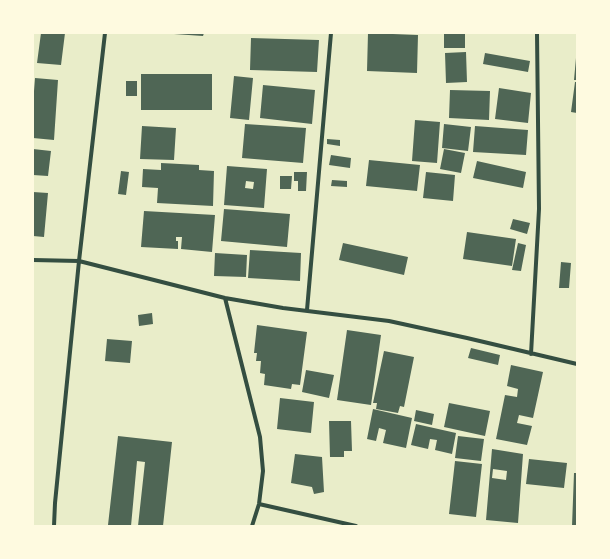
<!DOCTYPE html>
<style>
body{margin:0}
#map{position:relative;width:610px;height:559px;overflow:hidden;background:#e9edc9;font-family:Montserrat,sans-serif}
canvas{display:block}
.frame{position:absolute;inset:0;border:34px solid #fefae0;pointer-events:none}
</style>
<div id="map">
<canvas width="610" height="559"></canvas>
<div class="frame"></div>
</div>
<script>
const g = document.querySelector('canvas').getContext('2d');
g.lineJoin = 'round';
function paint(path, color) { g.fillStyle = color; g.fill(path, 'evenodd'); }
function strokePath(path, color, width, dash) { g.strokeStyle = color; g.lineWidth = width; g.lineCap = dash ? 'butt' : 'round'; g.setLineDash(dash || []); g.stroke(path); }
paint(new Path2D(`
 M41,33H65L61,65L37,63Z
 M174,33H204L203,36L174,34Z
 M368,33L418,35L417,73L367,71Z
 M444,33H465V48H444Z
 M251,38L319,40L317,72L250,70Z
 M466,52L467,82L446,83L445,53Z
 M485,53L530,61L528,72L483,64Z
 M576,58H577V80H574Z
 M141,74H212V110H141Z
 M234,76L253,78L249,120L230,118Z
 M35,78L58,80L54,140L33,138V104Z
 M126,81H137V96H126Z
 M575,82H577V113L571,112Z
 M263,85L315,90L312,124L260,118Z
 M499,88L531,93L528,123L495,119Z
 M450,90L490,91L489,120L449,118Z
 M415,120L440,122L437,163L412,161Z
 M245,124L306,128L303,163L242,158Z
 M444,124L471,127L468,151L442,148Z
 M142,126L176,128L174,160L140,159Z
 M475,126L528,130L526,155L473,152Z
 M327,139L340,140V146L327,144Z
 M33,149L51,151L48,176L33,175Z
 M444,149L465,153L461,173L440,169Z
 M331,155L351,158L350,168L329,165Z
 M369,160L420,165L417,191L366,186Z
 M477,161L526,172L523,188L473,178Z
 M161,163L199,165V170L214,171L213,206L157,203L158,188L142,187L143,169L161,170Z
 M227,166L267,169L264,208L224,205ZM246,181L254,182L253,189L245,188Z
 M121,171L129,172L126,195L118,194Z
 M294,172H307L306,191H298V181H294Z
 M426,172L455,175L453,201L423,198Z
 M280,176H292L291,189H280Z
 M332,180L347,181V187L331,186Z
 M33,192L48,193L44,237L33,236Z
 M224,209L290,214L287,247L221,241Z
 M144,211L215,215L212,252L181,249L182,237H176V241H178V249L141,247Z
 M513,219L530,223L527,234L510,229Z
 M467,232L516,239L512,266L463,259Z
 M343,243L408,257L404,275L339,260Z
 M518,243L526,245L521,271L512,270Z
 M250,250L301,253L300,281L248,278Z
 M215,253L247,255L246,277L214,276Z
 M561,262L571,263L569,288H559Z
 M152,313L153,324L139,326L138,315Z
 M257,325L307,332L300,385L292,384L291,389L264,385L265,374L260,373L261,361H256L257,353H254Z
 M347,330L381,335L371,405L337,400Z
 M107,339L132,341L130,363L105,361Z
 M471,348L500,355L498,365L468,358Z
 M384,351L414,357L404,407L400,406L398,413L376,409L377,403H373Z
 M511,365L543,372L533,418L519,415L517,423L532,426L527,445L496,439L505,395L517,397L518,389L507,386Z
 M306,370L334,375L329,398L302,392Z
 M280,398L314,402L311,433L277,429Z
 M449,403L490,411L485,436L444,427Z
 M373,409L412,418L406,448L383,443L386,430L379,428L376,441L367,439Z
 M416,410L434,414L432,425L414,421Z
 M329,421H351L352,451H344V457H330Z
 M416,424L456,433L452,454L435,450L437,440L430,439L428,449L411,445Z
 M118,436L172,442L163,526H138L145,462L137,461L131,526L108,525Z
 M458,436L484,439L481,461L455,458Z
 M492,449L523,454L518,523L486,520ZM493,469L507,471L506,480L492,478Z
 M295,454L322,457L324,492L314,494L312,487L291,483Z
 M529,459L567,463L564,488L526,484Z
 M455,461L482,464L476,517L449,514Z
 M574,473H577V526H572Z`), '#4f6655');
strokePath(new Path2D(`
 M33,260L79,261L225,298L283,308L389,321L467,338L577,364
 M225,298L260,437L263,471L259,504L252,526
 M307,310L331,33
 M531,354L539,209L537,33
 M259,504L356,526
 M54,526L55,503L79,261L105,33`), '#344e41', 4);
</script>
